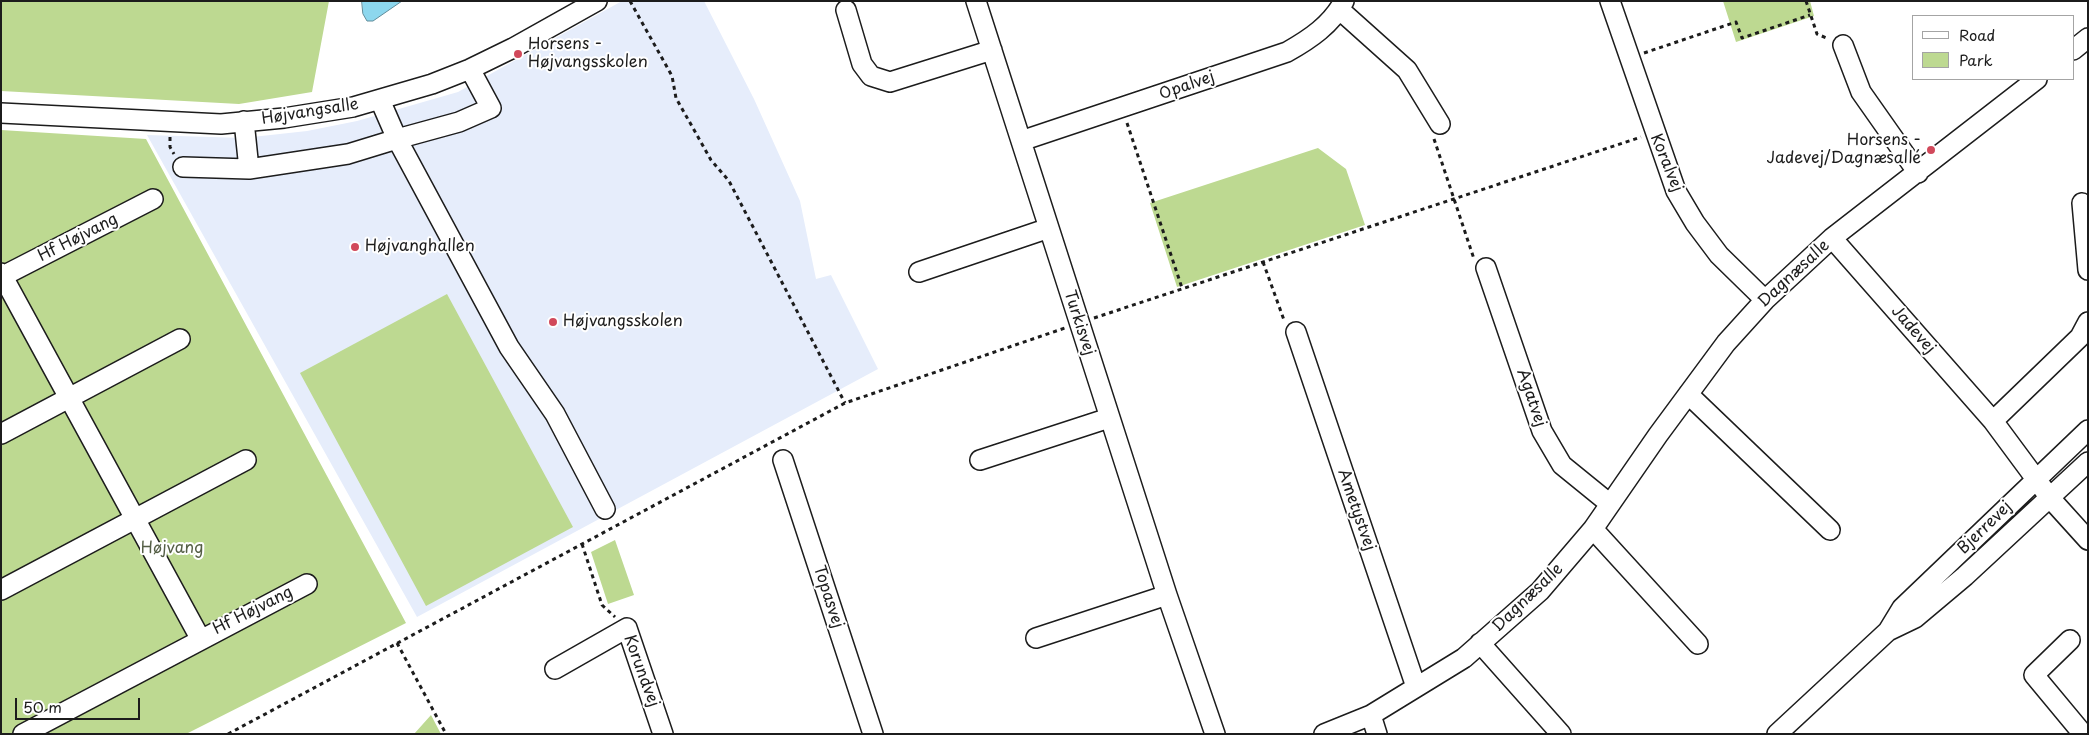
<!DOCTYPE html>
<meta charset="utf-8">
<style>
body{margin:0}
#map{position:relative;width:2089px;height:735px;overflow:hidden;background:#fff;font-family:"Playpen Sans",sans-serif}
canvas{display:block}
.frame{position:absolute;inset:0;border:2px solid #1c1c1c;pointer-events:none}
.legend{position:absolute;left:1912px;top:15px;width:162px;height:65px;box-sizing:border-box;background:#fff;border:1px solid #a4a4a4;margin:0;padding:6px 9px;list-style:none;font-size:15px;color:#1c1c1c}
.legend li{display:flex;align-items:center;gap:10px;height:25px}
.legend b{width:25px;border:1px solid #a4a4a4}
.scale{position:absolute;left:15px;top:698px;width:125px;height:22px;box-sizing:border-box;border:2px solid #1c1c1c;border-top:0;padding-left:6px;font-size:15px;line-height:18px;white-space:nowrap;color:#1c1c1c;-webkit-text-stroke:4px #fff;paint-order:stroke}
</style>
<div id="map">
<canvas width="2089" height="735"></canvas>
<div class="frame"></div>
<ul class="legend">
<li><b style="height:6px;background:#fff"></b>Road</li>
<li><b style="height:14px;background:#bdd991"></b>Park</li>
</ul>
<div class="scale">50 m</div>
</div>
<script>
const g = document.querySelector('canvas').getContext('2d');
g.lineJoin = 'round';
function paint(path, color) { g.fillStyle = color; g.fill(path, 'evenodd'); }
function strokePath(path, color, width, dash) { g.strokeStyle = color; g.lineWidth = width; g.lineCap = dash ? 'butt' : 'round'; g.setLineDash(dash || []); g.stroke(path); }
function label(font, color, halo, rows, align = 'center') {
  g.font = font + ' "Playpen Sans",sans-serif'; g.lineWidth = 4; g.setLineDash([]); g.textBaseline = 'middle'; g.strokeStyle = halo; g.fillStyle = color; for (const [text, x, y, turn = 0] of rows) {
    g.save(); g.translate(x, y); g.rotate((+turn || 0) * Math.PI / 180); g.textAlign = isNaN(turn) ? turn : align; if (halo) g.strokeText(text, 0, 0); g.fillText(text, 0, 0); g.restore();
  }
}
paint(new Path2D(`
 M622,1H704L754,99L800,201L816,279L831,275L878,369L417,617L147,135L243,138L307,131L357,121L458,92Z`), '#e6edfb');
paint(new Path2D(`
 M1,1H329L312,92L239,104L1,91Z
 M1723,1H1810L1814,16L1736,42Z
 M1,130L146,139L406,623L186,734H1Z
 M1318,148L1346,169L1365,225L1177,287L1150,203Z
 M447,294L573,527L426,606L300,373Z
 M615,540L634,595L608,604L591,552Z
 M431,715L441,734H414Z`), '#bdd991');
const water = new Path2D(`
 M362,1H402L373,21H367L363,14Z`);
paint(water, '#8dd7ee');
strokePath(water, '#608c9a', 1);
const minor = new Path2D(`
 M976,1L1167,595L1215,734
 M1610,1L1676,191L1695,223L1719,255L1765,300
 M846,10L862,64L871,76L890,82L992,50
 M1340,10L1407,70L1440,124
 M1843,45L1861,92L1918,173
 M2073,50L2088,38
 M470,69L491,108L459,122L397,139L509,347L555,414L605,509
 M1,113L221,124L284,118L353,107L432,84L470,69L513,48L597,1
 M244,121L249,169L348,154L397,139L380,100
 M1021,141L1287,52C1310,39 1331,25 1344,1
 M183,167L249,169
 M2082,203L2088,270
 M1832,238L1993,421L2050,498L2088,540
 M1486,268L1542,431L1562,465L1610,504
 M919,272L1049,228
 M1,273L200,638
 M1,277L153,199
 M1296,332L1416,687
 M1688,394L1830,530
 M1993,421L2080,337L2088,322
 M1,434L180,339
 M783,460L873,734
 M980,460L1109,418
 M1593,529L1698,644
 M1,590L246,460
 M1888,631L1915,618L1965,576L2088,462
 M1036,638L1167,595
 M2070,640L2034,675L2083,734
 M1480,643L1561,734
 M555,669L627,628L663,734
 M1371,715L1377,734
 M23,734L307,584
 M1324,734L1371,715L1464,658L1540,591L1593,529L1658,435L1726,343L1765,300L1832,238L2037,79
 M1777,734L1888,631L1902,608L2088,430`);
strokePath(minor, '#1c1c1c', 22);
strokePath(new Path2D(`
 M630,1L672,76L676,98L711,160L729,181L845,403
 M1806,1L1817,34L1829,39
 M1644,53L1736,22L1742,38L1810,15
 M1127,123L1182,288
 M170,137V147L174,154
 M1434,139L1474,259
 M1263,262L1284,320
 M1094,318L1641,137
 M582,544L602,605L615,617
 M397,643L446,734
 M228,734L845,403L1065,328`), '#1c1c1c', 3, [4, 4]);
strokePath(minor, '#fff', 19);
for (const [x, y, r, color] of [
 [518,54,5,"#d1495b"],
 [1931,150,5,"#d1495b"],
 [355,247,5,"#d1495b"],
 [553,322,5,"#d1495b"]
]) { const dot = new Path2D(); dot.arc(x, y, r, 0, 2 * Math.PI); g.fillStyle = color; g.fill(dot); strokePath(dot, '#fff', 2); }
label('16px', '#1c1c1c', '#fff', [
 ["Horsens -",528,45],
 ["Højvangsskolen",528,63],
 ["Horsens -",1921,141,"right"],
 ["Jadevej/Dagnæsallé",1921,159,"right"],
 ["Højvanghallen",365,247],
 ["Højvangsskolen",563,322]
], 'left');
label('16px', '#1c1c1c', '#fff', [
 ["Opalvej",1187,86,-19],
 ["Højvangsalle",310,112,-9],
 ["Koralvej",1666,163,68],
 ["Hf Højvang",78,238,-27],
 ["Dagnæsalle",1794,274,-43],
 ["Turkisvej",1079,323,72],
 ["Jadevej",1913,330,49],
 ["Agatvej",1531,398,71],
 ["Ametystvej",1356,510,71],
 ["Bjerrevej",1985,528,-44],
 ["Topasvej",828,597,72],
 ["Dagnæsalle",1528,598,-44],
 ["Hf Højvang",253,611,-27],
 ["Korundvej",641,671,70]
]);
label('16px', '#545e45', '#fff', [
 ["Højvang",172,549]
]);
</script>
